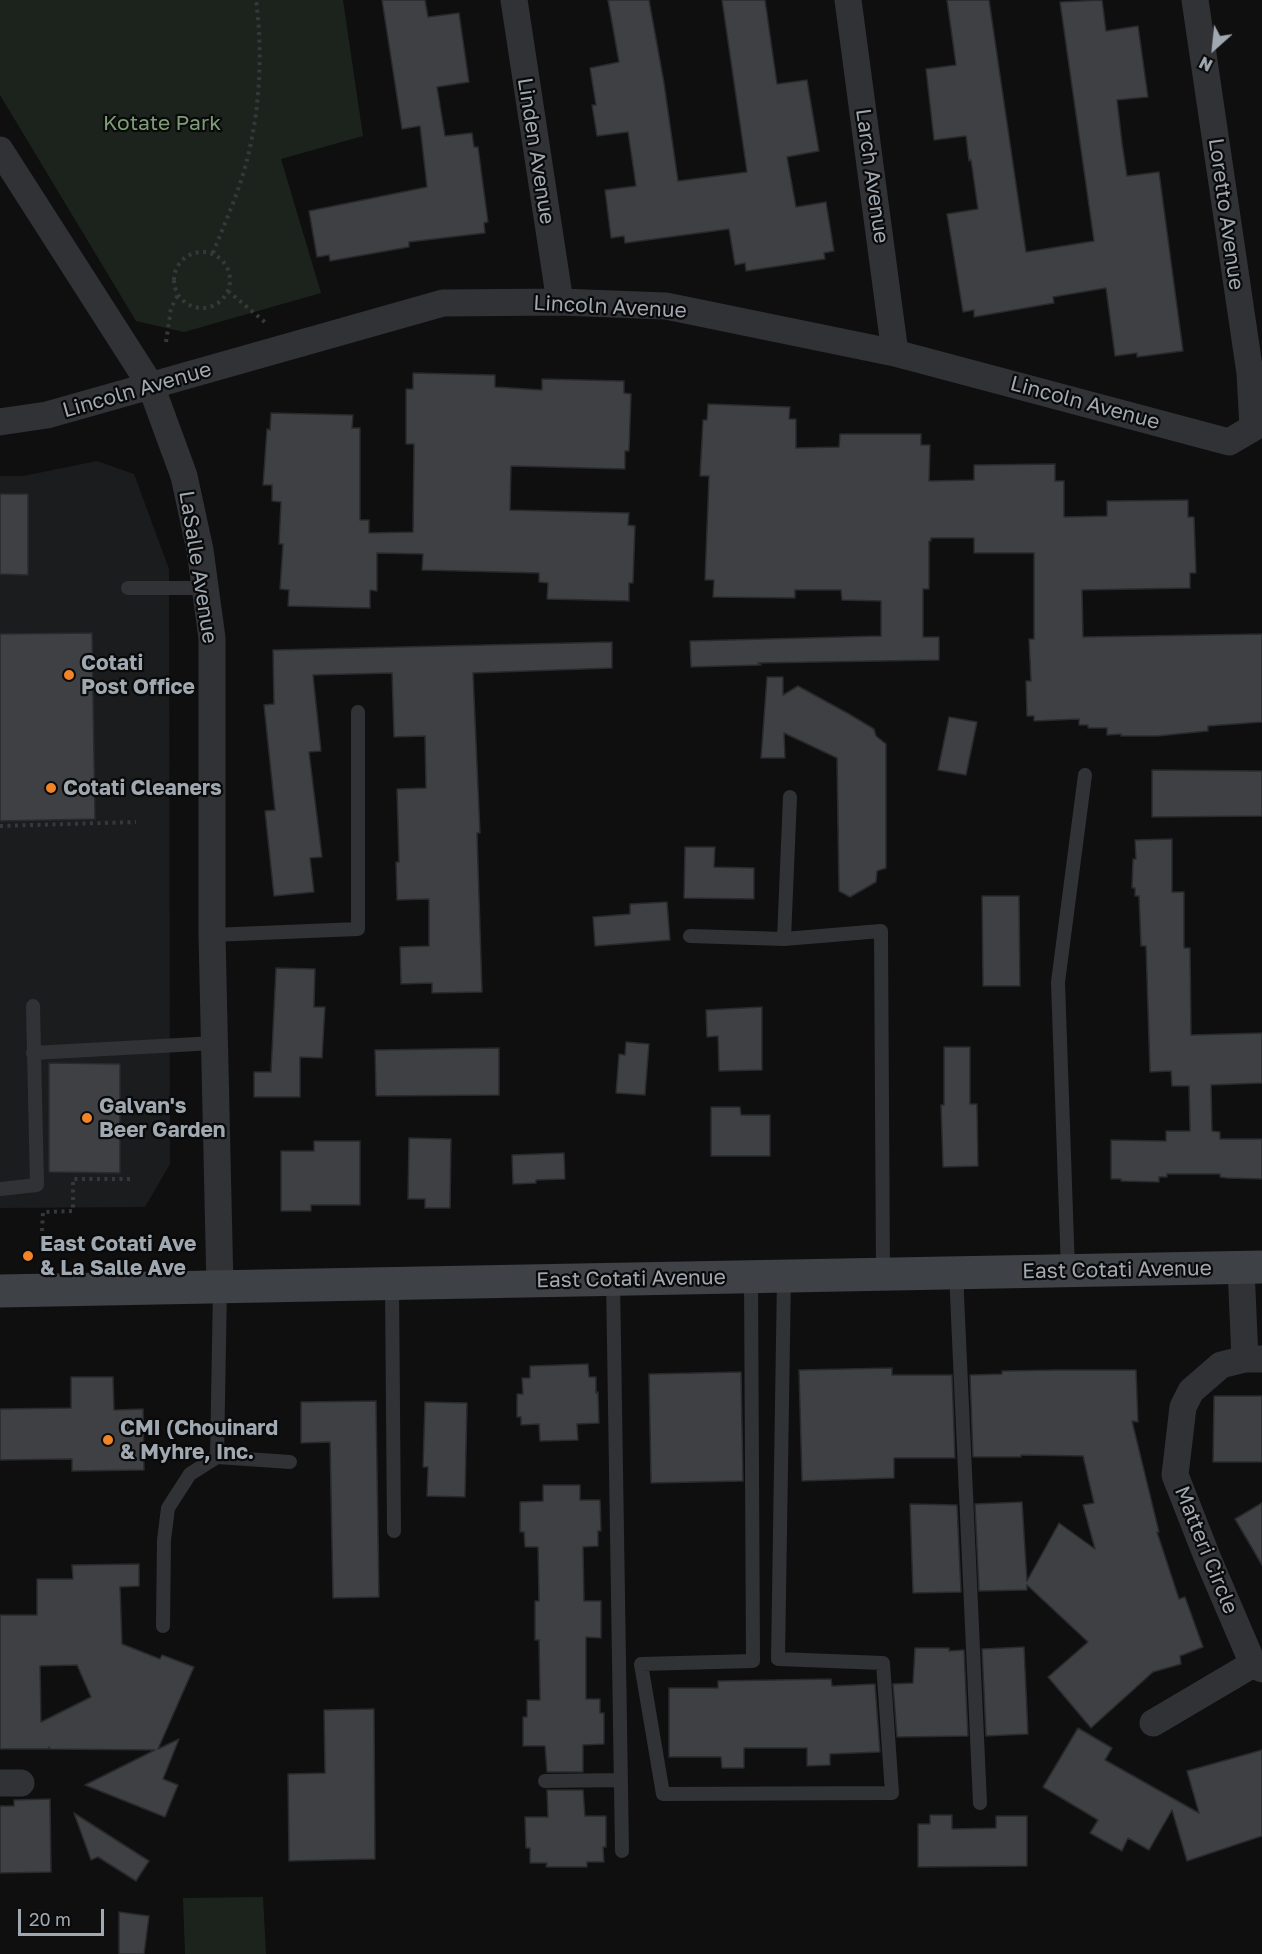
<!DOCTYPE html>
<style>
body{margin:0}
#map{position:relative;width:1262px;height:1954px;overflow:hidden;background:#0f0f10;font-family:"Golos Text",sans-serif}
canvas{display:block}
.north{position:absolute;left:1184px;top:18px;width:60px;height:60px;-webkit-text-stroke:4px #0a0a0b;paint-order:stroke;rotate:207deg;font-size:16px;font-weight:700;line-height:24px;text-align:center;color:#a0a9b1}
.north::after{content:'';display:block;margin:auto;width:21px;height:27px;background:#a0a9b1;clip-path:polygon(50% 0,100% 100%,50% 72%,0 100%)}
.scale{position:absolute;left:18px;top:1909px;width:86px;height:27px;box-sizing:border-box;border:3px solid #a0a9b1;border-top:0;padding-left:8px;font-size:18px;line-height:21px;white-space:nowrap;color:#a0a9b1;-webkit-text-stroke:4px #0a0a0b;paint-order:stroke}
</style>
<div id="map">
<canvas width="1262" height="1954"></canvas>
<div class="north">N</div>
<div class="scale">20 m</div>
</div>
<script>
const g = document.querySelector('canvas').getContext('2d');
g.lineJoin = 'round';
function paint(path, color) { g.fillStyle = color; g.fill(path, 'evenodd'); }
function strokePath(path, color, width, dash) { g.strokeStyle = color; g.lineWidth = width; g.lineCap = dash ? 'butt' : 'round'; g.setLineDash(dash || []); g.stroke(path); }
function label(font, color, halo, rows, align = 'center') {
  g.font = font + ' "Golos Text",sans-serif'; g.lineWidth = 4.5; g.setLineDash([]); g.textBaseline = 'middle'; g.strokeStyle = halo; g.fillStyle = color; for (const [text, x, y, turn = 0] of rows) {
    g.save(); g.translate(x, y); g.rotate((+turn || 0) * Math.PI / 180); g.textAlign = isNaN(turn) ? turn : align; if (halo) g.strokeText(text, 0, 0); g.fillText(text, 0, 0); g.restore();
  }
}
paint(new Path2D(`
 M97,461L134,474L169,569L170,1164L145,1207L0,1208V476H23Z`), '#1b1c1d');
paint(new Path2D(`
 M0,0H343L363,136L281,159L321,293L184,332L136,321L0,95Z
 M263,1897L266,1954H185L183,1898Z`), '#1c231c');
const building = new Path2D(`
 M382,0H425L428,17L459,13L469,82L437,87L445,136L472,133L474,147H478L488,222L484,223L485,233L409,242V247L330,261L329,255L317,257L309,211L427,187L420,126L402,129Z
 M608,0H649L664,83L678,181L747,172L722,0H765L777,84L807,80L819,151L787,157L796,207L826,202L834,251L824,253L825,259L746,271L745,263L735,265L729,229L625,243L624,236L611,238L605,190L636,186L628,132L597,136L592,105H596L590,68L619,62Z
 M947,0H989L1026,252L1094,241L1060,2L1102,0L1106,31L1138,26L1148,97L1117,100L1122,143L1127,176L1159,172L1183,351L1137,357V353L1115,356L1106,288L1053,297L1054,303L974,317V310L963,312L947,214L978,209L971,160L969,161L966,136L934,140L926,69L956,65Z
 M413,373L495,375V387L542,390V379L624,381V393L631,394L629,451H625V469L511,466L510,510L629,513L628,525L635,526L633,583H629V601L547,599L548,583L539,582V573L422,570L423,554L377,553V591L370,590V608L288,606L289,590L280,589L283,544H279L281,502L272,501V485H263L267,429L270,430L271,413L353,415L352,428H360V520H369V533L413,532L414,444H406V389H413Z
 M708,404L790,407L789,419H796V448L839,447L840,434H921V445H930L929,481L974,480V465L1055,464V481H1064V517L1107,516V501L1188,500V517H1194L1196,573H1190V588L1082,590L1083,637L1262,634V722L1208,726V731L1157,736H1121V734L1107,735V728H1088V725H1079V719L1034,721V716H1027L1026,681H1031L1029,639H1034V553H974V538H931V541H929V589H923V637H939V660L758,663L761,665L691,667L690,641L881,636V601L842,600L841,590H795V598L713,597L714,580H705L709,476H700L703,420H707Z
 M0,494H28V575L0,574Z
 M92,633L95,819L0,821V634Z
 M612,642V668L473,673L480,833H477L482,992L432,993V983L401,984L400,947L429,946V899L397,900L396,862H399L397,789L426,788L425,736L394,737L392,673L313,675L321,751L309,752L322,857L310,858L314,892L274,896L265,811L275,810L264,705L274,704L273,650Z
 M767,677H783V695L798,686L849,714L874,729L876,736L886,744V868L877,871L876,882L850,897L839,891L837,758L784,733L785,758H761Z
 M949,717L977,722L966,775L938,770Z
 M1152,770L1262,771V816L1152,817Z
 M1172,839V892H1184V948H1190L1191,1035L1262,1033V1083L1211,1085L1212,1131L1220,1132V1139H1262V1179L1227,1178L1220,1177V1174H1167V1177H1159V1182L1121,1181V1179H1111V1140L1166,1141V1131H1190L1189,1086H1172L1171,1071L1150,1072L1146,946H1141L1139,896H1135V888H1132L1133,859H1136L1135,840Z
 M685,847H715L714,867L754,868V899L684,898Z
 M982,896H1019L1020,986H983Z
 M667,902L670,940L595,946L593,917L630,914V904Z
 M276,968L315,969L314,1007H325L322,1058L300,1057V1097H254V1072H271Z
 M762,1007V1070L719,1071L718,1036L707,1037L706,1010Z
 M626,1042L649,1044L645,1095L616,1093L619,1054L625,1055Z
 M944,1047H970V1104H977L978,1166L943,1167L941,1105H944Z
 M499,1048V1095L376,1096L375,1050Z
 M49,1063L120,1064V1173L49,1172Z
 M711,1107H740L741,1115H770V1156H711Z
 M409,1138L451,1139L450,1208H425V1199H408Z
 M314,1141H360V1205H311V1211H281V1151H314Z
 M564,1153L565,1179L536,1180V1183L513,1184L512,1155Z
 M588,1364L589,1377H596V1393L598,1392L599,1423L577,1424L578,1440L540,1441L539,1424L521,1425V1417H517V1394H523L522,1378H530V1366Z
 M892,1368V1375H952L955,1458H894V1478L802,1481L799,1370Z
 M1057,1370H1136L1138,1422L1132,1421L1159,1532H1157L1179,1599L1185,1597L1203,1647L1180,1656L1181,1664L1153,1672L1091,1728L1048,1677L1088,1642L1027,1585V1590L979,1591L975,1504L1022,1502L1027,1581L1059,1523L1095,1549L1083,1505L1094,1503L1083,1456L1021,1455V1457H973L970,1375L1002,1374V1371Z
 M741,1372L743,1481L651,1483L649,1374Z
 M71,1377H113L114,1410L143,1409L144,1470L72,1471V1459L0,1460V1409L71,1408Z
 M1214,1396H1262V1462H1213Z
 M376,1401L379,1597L333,1598L330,1442L301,1443V1402Z
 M425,1402L467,1403L465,1497L427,1496L428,1467H423Z
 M543,1485H580V1500H600L601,1531H598V1546L583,1547L584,1601H601V1638L586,1637V1699H600V1713H604V1744L583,1745V1772H547L545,1746H523V1717H527V1700H540L539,1640H535V1601H539L538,1547H525L524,1532H520V1502L543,1501Z
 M1262,1503V1565L1235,1519Z
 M910,1504L957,1505L961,1592L913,1593Z
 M139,1564V1586L120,1587L122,1644L160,1659L162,1655L194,1667L158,1749L179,1739L163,1779L178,1785L165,1817L85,1785L155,1750L50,1749L49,1747V1749H0V1615H37V1579H73L72,1565ZM77,1665L91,1697L41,1722L40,1666Z
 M1024,1647L1028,1734L986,1736L982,1649Z
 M915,1648H949V1651L964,1650L968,1736L897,1737L893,1684L913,1683Z
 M831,1679L832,1686L875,1684L880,1752L830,1754V1765L807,1766V1748H744V1768H722L721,1757H669V1688H718V1681Z
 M374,1709L375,1859L289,1861L288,1774L325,1773L324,1710Z
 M1078,1728L1112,1748L1105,1760L1199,1813L1187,1771L1262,1750V1836L1187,1861L1172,1810L1149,1850L1128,1838L1122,1851L1090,1833L1098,1820L1043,1787Z
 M547,1790H583L585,1816H606V1847H603L604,1862H587V1867H546L547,1863H530V1848H526L525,1817H548Z
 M50,1799L51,1872L0,1873V1806H14V1800Z
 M74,1813L149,1861L136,1881L98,1857L91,1860Z
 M930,1815H952V1829L996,1828V1816H1027V1866L918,1867V1824H930Z
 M119,1912L149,1916L144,1954H119Z`);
paint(building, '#3e4043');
strokePath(building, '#292a2c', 1.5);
strokePath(new Path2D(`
 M174 280a28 28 0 1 1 56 0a28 28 0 1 1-56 0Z
 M213,253C222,230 232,207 240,184C259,126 264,61 256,0
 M228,291L266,323
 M166,342L171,308L178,295
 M0,826L136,822
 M42,1231L43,1212L73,1211V1179H133`), '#36393c', 4, [3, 4.5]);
strokePath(new Path2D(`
 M128,588H205
 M790,797L784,939L881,931L883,1274
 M212,935L358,929V712
 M690,936L784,939
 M33,1053L215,1043
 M0,1189L37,1185L33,1006
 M1068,1271L1058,982L1085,775
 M956,1273L980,1803
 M751,1277L753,1661L641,1664L663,1794L892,1793L883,1663L778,1659L784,1276
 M613,1279L622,1851
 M392,1284L394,1531
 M217,1457L220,1287
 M163,1626L164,1540L168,1508L190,1474L217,1457L290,1462
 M545,1781L621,1780`), '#303235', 14);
strokePath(new Path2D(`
 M514,0L560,302
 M848,0L895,353
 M0,150L151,386L184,476L200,550L212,638V935L220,1287
 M0,422L47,415L443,303L560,302L666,306L895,353L1229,442L1253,428L1250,373L1195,0
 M1241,1268L1245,1359
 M1262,1359H1245L1221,1365L1191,1391L1183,1407L1175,1475L1208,1559L1253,1664L1262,1669
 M1153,1723L1253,1664
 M0,1783H21`), '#303235', 27);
strokePath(new Path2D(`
 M0,1291L1262,1267`), '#3e4145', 33);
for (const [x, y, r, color] of [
 [69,675,6,"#f18426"],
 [51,788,6,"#f18426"],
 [87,1118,6,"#f18426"],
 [28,1256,6,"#f18426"],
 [108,1440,6,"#f18426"]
]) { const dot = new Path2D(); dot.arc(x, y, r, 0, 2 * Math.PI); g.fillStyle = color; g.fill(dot); strokePath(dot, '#0a0a0b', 2); }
label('21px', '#7c9d76', '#0a0a0b', [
 ["Kotate Park",162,123]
]);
label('21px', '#a0a9b1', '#0a0a0b', [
 ["Linden Avenue",536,151,81],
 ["Larch Avenue",872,176,82],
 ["Loretto Avenue",1226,214,82],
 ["Lincoln Avenue",610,307,3],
 ["Lincoln Avenue",137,390,-16],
 ["Lincoln Avenue",1085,403,15],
 ["LaSalle Avenue",198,567,81],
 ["East Cotati Avenue",1117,1270,-1],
 ["East Cotati Avenue",631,1279,-1],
 ["Matteri Circle",1206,1550,68]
]);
label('bold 21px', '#a0a9b1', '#0a0a0b', [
 ["Cotati",81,663],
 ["Post Office",81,687],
 ["Cotati Cleaners",63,788],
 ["Galvan's",99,1106],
 ["Beer Garden",99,1130],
 ["East Cotati Ave",40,1244],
 ["& La Salle Ave",40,1268],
 ["CMI (Chouinard",120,1428],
 ["& Myhre, Inc.",120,1452]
], 'left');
</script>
